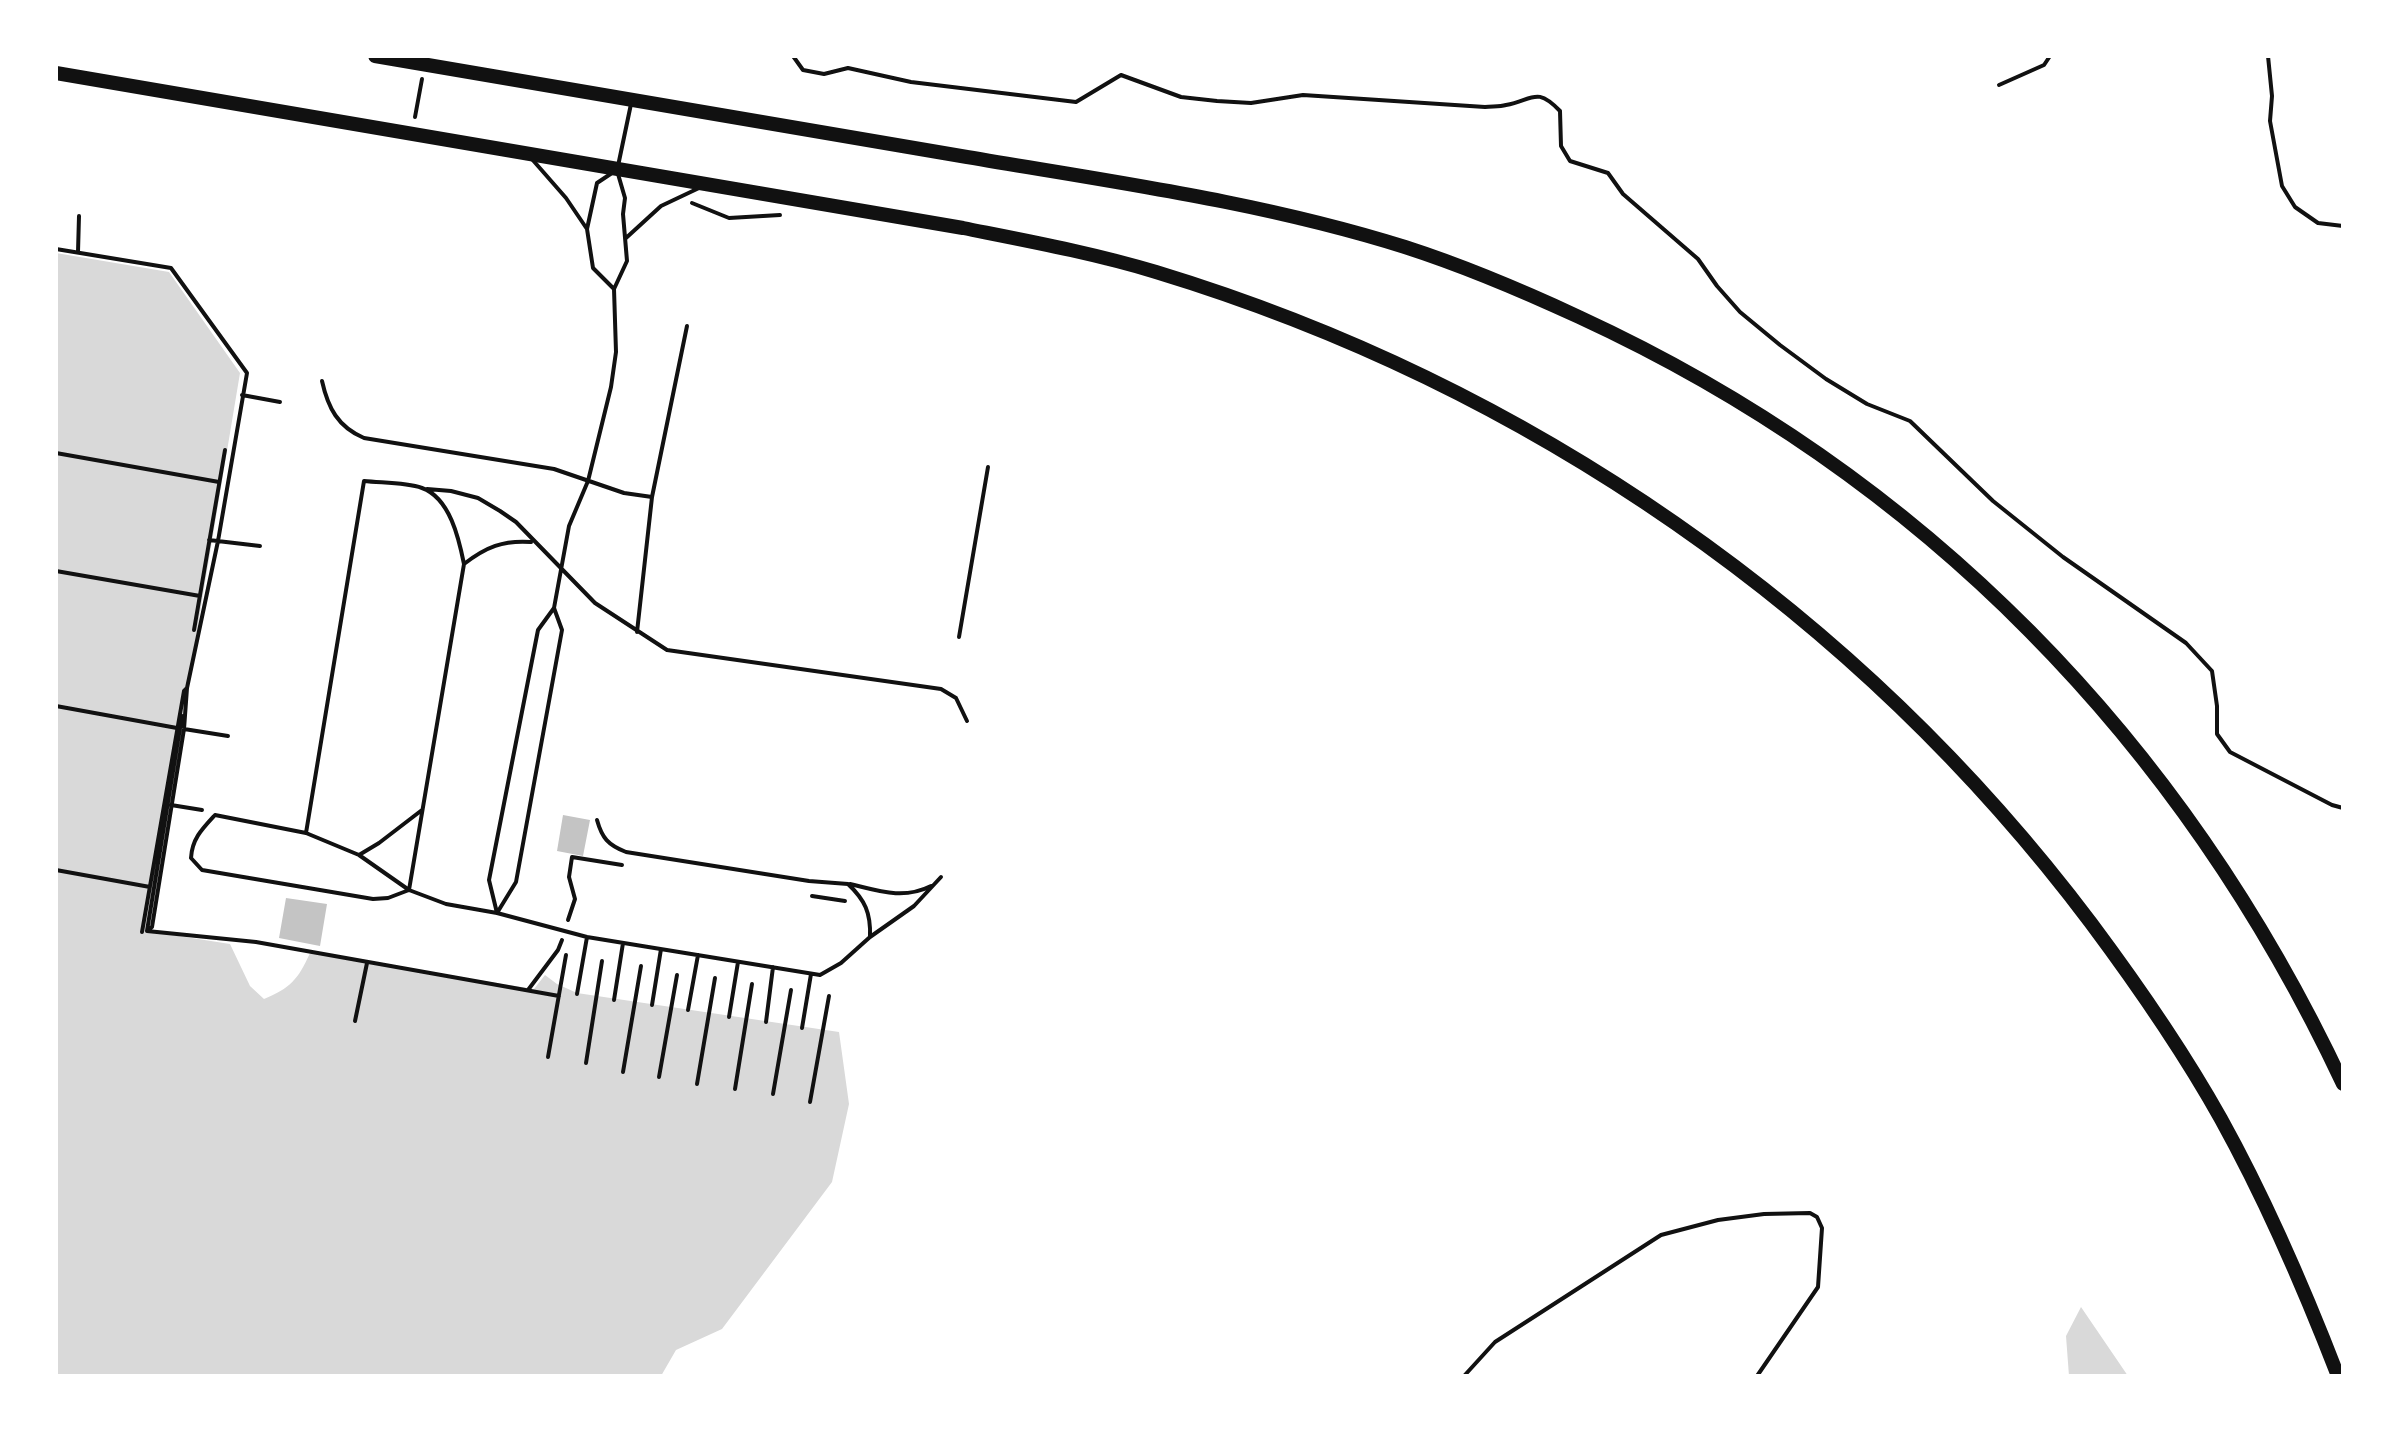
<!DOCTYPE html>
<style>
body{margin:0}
#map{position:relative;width:2399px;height:1432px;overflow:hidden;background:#fff;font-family:Figtree,sans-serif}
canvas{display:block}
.frame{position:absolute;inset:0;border:58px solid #fff;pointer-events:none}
</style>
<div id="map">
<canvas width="2399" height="1432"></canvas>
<div class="frame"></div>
</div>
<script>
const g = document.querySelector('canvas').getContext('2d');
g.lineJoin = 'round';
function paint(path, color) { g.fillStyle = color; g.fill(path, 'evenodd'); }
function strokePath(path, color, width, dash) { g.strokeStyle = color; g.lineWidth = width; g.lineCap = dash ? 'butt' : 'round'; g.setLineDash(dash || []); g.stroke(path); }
paint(new Path2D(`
 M56,253L169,272L240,373L147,931L230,944L250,986L264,999C290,988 298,980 310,953L534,989L545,975L557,984L577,993L839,1032L849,1104L832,1182L722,1329L676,1350L661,1376H56Z
 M2081,1307L2128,1376H2069L2066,1336Z`), '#d9d9d9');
paint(new Path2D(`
 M563,815L590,820L583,856L557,851Z
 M286,898L327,904L320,946L279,938Z`), '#c4c4c4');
strokePath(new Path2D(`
 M793,56L803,70L824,74L848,68L911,82L1076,102L1121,75L1181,97L1217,101L1251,103L1303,95L1485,107C1492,106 1499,107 1506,105C1533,100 1536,86 1560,111L1561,146L1570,161L1608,173L1623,194L1698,259L1717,286L1740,312L1780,345L1826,379L1867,404L1910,421L1993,501L2063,557L2186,643L2212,671L2217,706V734L2230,752L2332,805L2343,808
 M2268,56L2272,96L2270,121L2282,186L2295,207L2318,223L2343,226
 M1999,85L2044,65L2050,56
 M415,117L422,79
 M692,203L729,218L780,215
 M56,249L171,268L247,373L218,541L187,688L184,729L152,927L147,931L256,942L559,996
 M78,252L79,216
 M242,395L280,402
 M56,453L219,482
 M209,540L260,546
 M56,571L200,596
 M194,630L225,450
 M56,706L177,728
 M184,729L228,736
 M171,805L202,810
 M56,870L150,887
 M812,896L845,901
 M568,920L575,899L569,877L572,857L622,865
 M147,931L182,716
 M142,932L184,691L187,688
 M528,990L558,950L562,940
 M355,1021L367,963
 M548,1057L566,955
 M586,1063L602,961
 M623,1072L641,966
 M659,1077L677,975
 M697,1084L715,978
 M735,1089L752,984
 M773,1094L791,990
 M810,1102L829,996
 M1464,1376L1495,1342L1661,1235L1718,1220L1764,1214L1810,1213L1817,1217L1822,1228L1818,1287L1757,1376`), '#111', 4);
strokePath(new Path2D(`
 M531,158L566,198L587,229
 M618,166L631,104
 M612,173L597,183L587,229L593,268L614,289
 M626,238L661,206L699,188
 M322,381C328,408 338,427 364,438L554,469L624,493L652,497
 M427,489L451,491L478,498L500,511L516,522L595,603L667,650L941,689L956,698L967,721
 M464,564C486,547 503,540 531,542
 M637,632L652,497L687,326
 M959,637L988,467
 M597,820C602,838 608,845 626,852L809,881L848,884C865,900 871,913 870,937
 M306,833L364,481C382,483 405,482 422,488C450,498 459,539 464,564L409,890L388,898L373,899L202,870L191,858C192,839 202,829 215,815L306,833L359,855L409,890L446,904L497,913L587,937L820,975L841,963L870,937L914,906L941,877
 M359,855L379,843L422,810
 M850,884C879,891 903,900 931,886
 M497,913L489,880L538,630L554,608L569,526L588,481L611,387L616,352L614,289L627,261L623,214L625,198L618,174
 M497,913L516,882L562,630L554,608
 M577,994L587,937
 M614,1000L623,943
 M652,1005L661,949
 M688,1010L698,955
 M729,1017L738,962
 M766,1022L773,967
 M802,1028L811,974`), '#111', 4);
strokePath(new Path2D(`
 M375,56C573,89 770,123 967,157C1114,182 1262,202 1405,247C1464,266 1523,291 1579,317C1924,476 2182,741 2343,1084
 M56,73L963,228C1028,241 1093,253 1156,272C1528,385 1857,612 2091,923C2138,986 2183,1051 2221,1119C2267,1202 2304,1288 2338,1376`), '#111', 14);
</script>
